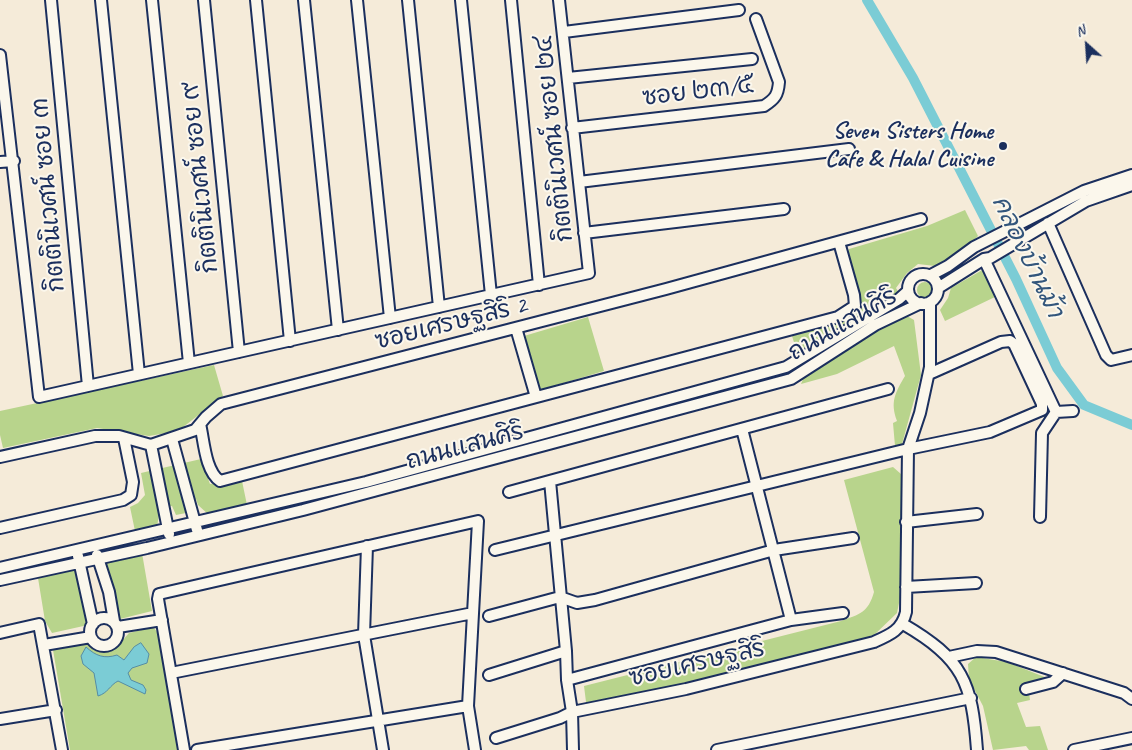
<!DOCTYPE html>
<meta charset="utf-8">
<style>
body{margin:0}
#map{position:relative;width:1132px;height:750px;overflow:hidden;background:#f5ebd9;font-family:Caveat,sans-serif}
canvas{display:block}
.north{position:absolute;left:1062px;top:20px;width:50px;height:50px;-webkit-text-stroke:4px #fbf7ec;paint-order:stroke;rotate:334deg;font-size:14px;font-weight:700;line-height:20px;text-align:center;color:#1b2f5e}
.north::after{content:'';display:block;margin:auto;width:18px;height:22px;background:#1b2f5e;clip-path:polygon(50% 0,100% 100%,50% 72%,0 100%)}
</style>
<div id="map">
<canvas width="1132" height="750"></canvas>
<div class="north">N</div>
</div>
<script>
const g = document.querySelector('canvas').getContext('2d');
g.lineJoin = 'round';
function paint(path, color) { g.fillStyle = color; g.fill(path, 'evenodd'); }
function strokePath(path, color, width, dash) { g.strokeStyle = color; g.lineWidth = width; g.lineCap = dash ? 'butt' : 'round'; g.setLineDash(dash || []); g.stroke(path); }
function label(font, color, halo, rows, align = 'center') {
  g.font = font + ' Caveat,"Playpen Sans Thai",sans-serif'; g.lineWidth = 4; g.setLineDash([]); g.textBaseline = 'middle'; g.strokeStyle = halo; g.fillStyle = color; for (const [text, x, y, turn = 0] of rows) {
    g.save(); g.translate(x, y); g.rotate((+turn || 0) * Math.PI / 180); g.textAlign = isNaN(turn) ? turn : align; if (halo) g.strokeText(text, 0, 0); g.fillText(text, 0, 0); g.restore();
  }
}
paint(new Path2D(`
 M965,210L978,236L964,250L935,266L918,264L907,273L896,288L899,293L798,355L792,336L857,314L862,308L848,252L849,249L927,226Z
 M984,269L997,296L945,321L940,310L948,298L951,288Z
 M917 290a8 8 0 1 1 16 0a8 8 0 1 1-16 0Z
 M907,316L914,320L921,375L902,444L895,446L893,423L897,421C890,402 895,393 905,376L894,346L837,374L801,384L804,377L896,318Z
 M588,317L604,371L540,390L524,336Z
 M214,365L223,396L178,431L149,436L97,428L3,448L0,435V411Z
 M201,459L210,484L242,481L247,505L209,515L198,505L196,499L183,501L186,513L176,515L172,506L160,508L157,527L135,531L130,507L138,503L145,495L141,473Z
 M893,467L901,474V593L897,613L871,638L587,710L584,686L841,621C860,614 868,613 874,592L844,480Z
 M142,553L152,611L120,619L105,562Z
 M75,569L88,625L52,633L45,621L38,578Z
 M149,628H154L158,633L179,750H70L53,650L82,642L104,652L115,649L129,633Z
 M976,657L1007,662L1052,680L1028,684L1030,700L1017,703L1026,727L1040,726L1048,750H1029L1026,746L993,750L983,706L969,679L968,664Z`), '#b8d48c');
const water = new Path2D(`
 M141,643L149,654L147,663L132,668L128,673L131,680L143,685L146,690L145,694L118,681C110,685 108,693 98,696L94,673L83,664L81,656L86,647C96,656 104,659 117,655L124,660L134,647Z`);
paint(water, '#7bccd5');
strokePath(water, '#558da5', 1);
strokePath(new Path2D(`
 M867,0L913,78L1016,279L1057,368L1084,405L1132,425`), '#7bccd5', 10);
const minor = new Path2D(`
 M51,0L88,386
 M101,0L139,374
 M152,0L189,363
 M204,0L239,352
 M256,0L290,341
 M304,0L338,330
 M357,0L390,318
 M408,0L439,307
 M461,0L491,295
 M511,0L539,285
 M564,32L739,10
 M0,55L39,397L589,273L559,0
 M568,78L752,59
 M572,128L764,106C775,99 778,95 779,82L756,19
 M0,162L14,161
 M579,182L849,149
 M1048,223L1106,355L1111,360L1132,355
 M584,233L784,209
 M984,259L1056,412L1042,433L1040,517
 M908 289a15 15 0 1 1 30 0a15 15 0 1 1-30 0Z
 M931,275L948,266L974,247L1084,191L1132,175
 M938,288L984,259L990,258L1086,201L1132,185
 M516,328L536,397
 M1056,412L1073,411
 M200,424C204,440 205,471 220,481L838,317L855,306L854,295L839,242
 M742,429L791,620
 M172,439L197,530
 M151,445L169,534
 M0,457L95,436H119L151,445L195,430L206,417L221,404L666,289L921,219
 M550,481L566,651L567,680L572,712L573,750
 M509,492L888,389
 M906,522L977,514
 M0,528L123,500L131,495L133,482L124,438
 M367,546L364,635L383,750
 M495,550L908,449L990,432L1042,410V404L1014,344L1010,341L1001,342L929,374
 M97,555L109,592L114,621
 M78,556L93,624
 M0,568L366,482L786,367L899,299L908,291
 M0,580L147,548L303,510L791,379L875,325L921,303
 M906,587L976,583
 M489,616L560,597L577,603L595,600L774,550L853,538
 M90 632a14 14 0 1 1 28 0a14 14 0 1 1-28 0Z
 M903,624C963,659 972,682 977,750
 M118,627L162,620
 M0,633L39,624L62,750
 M44,645L91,637
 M949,657L977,651L996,652L1124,693L1132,699
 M171,673L473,613
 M489,675L566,651
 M567,680L791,620L843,613
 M1026,689L1053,682L1063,673
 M0,719L56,710
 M496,738L560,718L572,712L686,689L874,642C890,635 902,630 906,612L908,449L920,413L930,367V302
 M184,750L158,599L159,594L478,521L468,706L475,750
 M197,750L468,706
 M717,750L971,698
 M1074,750L1132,738`);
strokePath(minor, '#1b2f5e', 14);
strokePath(minor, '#fbf7ec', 10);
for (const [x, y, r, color] of [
 [1003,146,5,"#1b2f5e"]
]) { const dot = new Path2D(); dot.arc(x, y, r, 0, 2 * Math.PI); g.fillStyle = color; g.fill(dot); strokePath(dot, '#fbf7ec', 2); }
label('24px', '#1b2f5e', '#fbf7ec', [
 ["ซอย ๒๓/๕",698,92,-7],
 ["กิตตินิเวศน์ ซอย ๒๔",555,139,-96],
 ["กิตตินิเวศน์ ซอย ๙",201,178,-96],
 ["กิตตินิเวศน์ ซอย ๓",49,195,-95],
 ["ซอยเศรษฐสิริ 2",451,324,-14],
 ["ถนนแสนศิริ",843,325,-30],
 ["ถนนแสนศิริ",465,447,-15],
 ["ซอยเศรษฐสิริ",697,664,-13]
]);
label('bold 24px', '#1b2f5e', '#fbf7ec', [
 ["Seven Sisters Home",993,132],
 ["Cafe & Halal Cuisine",993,160]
], 'right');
label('italic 25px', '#33567c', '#fbf7ec', [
 ["คลองบ้านม้า",1027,257,64]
]);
</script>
